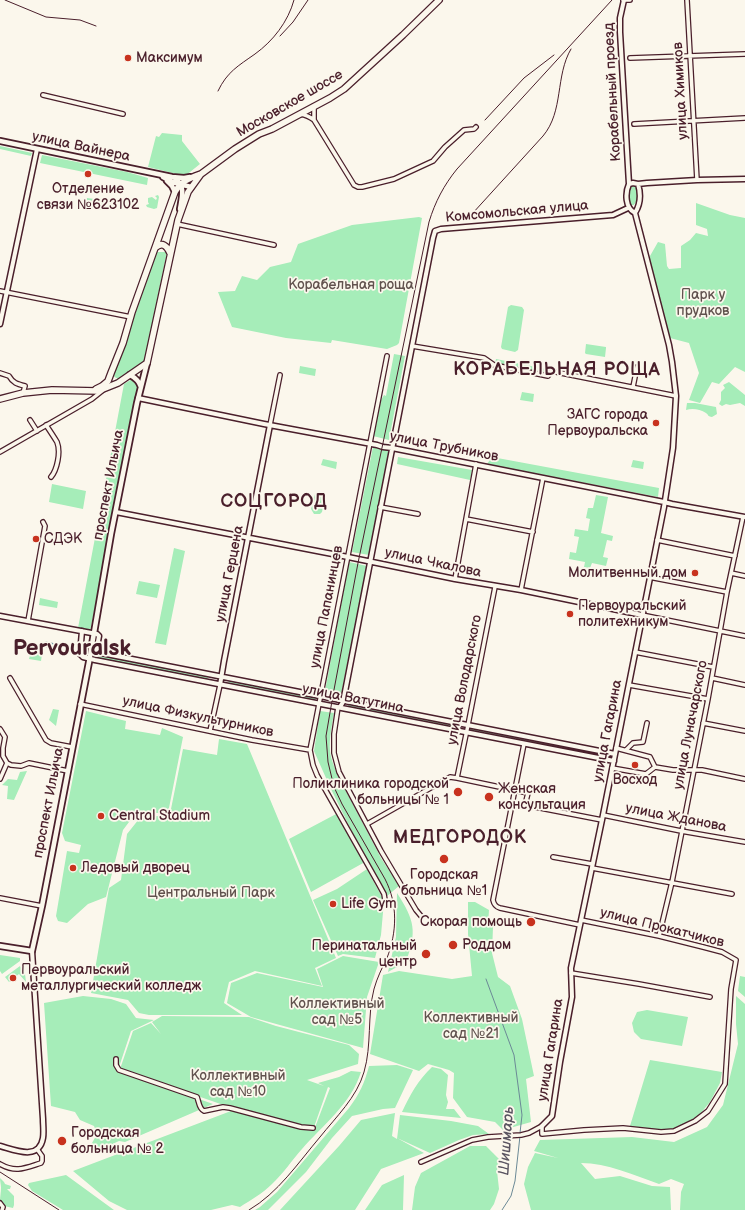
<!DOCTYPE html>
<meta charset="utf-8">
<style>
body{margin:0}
canvas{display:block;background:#fbf7ec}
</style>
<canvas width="745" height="1210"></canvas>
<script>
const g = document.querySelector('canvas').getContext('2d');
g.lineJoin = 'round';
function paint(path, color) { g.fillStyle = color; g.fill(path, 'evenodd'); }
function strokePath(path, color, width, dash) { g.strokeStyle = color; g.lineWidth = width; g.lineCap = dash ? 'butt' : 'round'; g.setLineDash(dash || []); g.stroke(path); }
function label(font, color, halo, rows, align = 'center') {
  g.font = font + ' "Balsamiq Sans",sans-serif'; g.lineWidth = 3.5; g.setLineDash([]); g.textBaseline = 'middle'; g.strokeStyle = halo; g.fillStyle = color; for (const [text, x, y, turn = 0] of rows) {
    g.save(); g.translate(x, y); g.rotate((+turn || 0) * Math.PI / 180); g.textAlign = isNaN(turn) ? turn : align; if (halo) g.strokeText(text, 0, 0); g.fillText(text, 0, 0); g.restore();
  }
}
paint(new Path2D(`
 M162,133L182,135V141L200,164L185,176L148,167L156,136L159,137Z
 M0,146L32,153L31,156L0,149Z
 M42,155L127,172L148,178L147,185L40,163Z
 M632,185C642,185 639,199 634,205H631C628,200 627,190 632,185Z
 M158,195L159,197L157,208L154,209L147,207L146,205L149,204L148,202V198L152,197L156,200L157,198L155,196Z
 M87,198L102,200L103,202V208L100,210L86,207L85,204Z
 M696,203L730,215L745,218V372L735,367L719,384L712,382L700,403L689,400L699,373L689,343L670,338L650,267V256L658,242L665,244L667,266L669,269L681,268V246L690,240L696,233L708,236L707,229L696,225Z
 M419,217L422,218L399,343L397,345L387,349L332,340L331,343L286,338L232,327L218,292L235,291L242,276L257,280L270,267L291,262L298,244L352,225Z
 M157,252H167L144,363L118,379L113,376Z
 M511,305L522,307L524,310L518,350L515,352L502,349L501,347L508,307Z
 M586,344L606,347V348L605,357L586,354L585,353Z
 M394,354L405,356L389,440L373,436L381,400L384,395L386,396Z
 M496,359L546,369L544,373L495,364Z
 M300,366L316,369L315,376L299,373Z
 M132,379L136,380L139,387L90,631L78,628L124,384Z
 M729,382L745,395V406L740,403L730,405L726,404L722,406L719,404L721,400V392L725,388L723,385Z
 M522,392L534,394L533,402L520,400Z
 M687,403H695L716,407L717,414L712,417C705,415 711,417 706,413C700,409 692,408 686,410Z
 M373,447L389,450L369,555L352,552Z
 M398,457L472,470L470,480L397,464Z
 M492,457L659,488L658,497L487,464Z
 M323,459L337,462L336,469L321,465Z
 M633,460L644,462L643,469L631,467Z
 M52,484L86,491L83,509L49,502Z
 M320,493L325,498L322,512L320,514H314L311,509L315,494Z
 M596,495L608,497L601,533L613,536L612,541L607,540L603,557L608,558L606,566L592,563L590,568L584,567L585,562L569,559L570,552L576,553L579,537L574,536L575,529L588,531L590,519L586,518L588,508H593Z
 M174,548L185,551L166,645L155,643Z
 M349,562L367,566L341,694L325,691Z
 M139,581L160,585L157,598L136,594Z
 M40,598L58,602L57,608L39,605Z
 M31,652L42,654L41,661L29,659Z
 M99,655L208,676L207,681L98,659Z
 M229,680L316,697L315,701L228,685Z
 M348,704L458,725L457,730L348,708Z
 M53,709L59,710L56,726L49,720Z
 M86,711L126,721L125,729L160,735L162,728L183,737L168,813H142L132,818L123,830L106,897L88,904L67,923L58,921L56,916L67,851L79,853L81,845L65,841L62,833Z
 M320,711L334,713C332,725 329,739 330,751C331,760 335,768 338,776L381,858L399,886L387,896L356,840L330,787L314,751Z
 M470,727L609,754L608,759L469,731Z
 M219,739L247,744L336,958L315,968L322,986L255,971L229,982L224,1003L242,1015H149L139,1013L128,1000L91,993L109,888L121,880L127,834L139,819L170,814L183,749L217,755Z
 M27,771L14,800L7,799L8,786L2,785L8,779L17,780L20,772Z
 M338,813L365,862L311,892L289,839Z
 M367,869L384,901L381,935L375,958L343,954L338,956L313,900L337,889Z
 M397,893C415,921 417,931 406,962L388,972L396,937Z
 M468,902H475L489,910L488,924L493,927L492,953L498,977L510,986L522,1019L534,1076L526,1079L531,1122L503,1130L495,1122L467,1117L453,1098L454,1073L449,1070L428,1064L419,1071L370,1054L383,975L399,971L452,979L472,976L468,934Z
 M0,955L20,958V961L2,974L0,971Z
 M343,956L379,962L367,997L363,1048L251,1017L227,1003L231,983L257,973L323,987L317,969Z
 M20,966L25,974L26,982L19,974L9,982L5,977Z
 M740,976L745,977V997L738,991Z
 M83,996L111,999L126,1004L136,1018L154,1020L131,1031L118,1070L213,1104L125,1142L119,1141L91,1154L87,1152L97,1134L94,1126L80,1120L75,1112L51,1106L44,1003Z
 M736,996L745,1004V1210H680L681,1192L684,1184L671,1179L659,1184C634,1175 607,1163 581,1163L595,1179L620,1176L652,1186L670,1187L671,1210H531L524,1184L528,1167L535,1153L558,1158L534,1151L540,1140L632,1137L674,1142L707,1127L723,1105L738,1044L736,1024Z
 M647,1010L688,1017L682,1046L641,1039L634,1032L632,1023L637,1012Z
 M162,1016L249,1017L276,1026L349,1045L359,1054L358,1064L307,1080L324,1086L318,1083L339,1077L351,1071L361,1072C351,1104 323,1125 302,1149C292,1160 283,1174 272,1184C263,1193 251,1200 240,1207L232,1205L211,1210H127L109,1201L73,1171L231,1111L310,1130L232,1108L120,1069L133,1031L151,1023L161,1034L152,1022ZM328,1087L330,1088L314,1130H313Z
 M650,1060L722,1072L720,1083L710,1102L695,1120L667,1131L630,1126Z
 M397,1065L413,1070L395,1108L383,1109L352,1116L332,1138L306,1172L268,1210H255L260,1207L277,1192L349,1108C359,1095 365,1082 369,1066Z
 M432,1067L441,1069L448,1075L446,1095L448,1102L446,1109H454L461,1118L402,1112C410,1095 418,1080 432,1067Z
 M395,1113L392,1136L397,1139L400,1115L451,1121L478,1126L489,1134L473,1135L459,1140L430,1153L397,1138L424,1153L381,1169L355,1210H280L339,1146L361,1120Z
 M470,1146H486L499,1159L497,1171L499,1189L494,1204L490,1210H412L415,1187L421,1173Z
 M66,1175L114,1210H63L32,1191L28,1185L29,1183Z
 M404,1175L403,1210H365L382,1185Z
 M0,1178L4,1182L5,1184L11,1186L10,1189H7L14,1196V1205L13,1208L4,1206L0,1201C0,1197 1,1192 1,1188C1,1185 0,1181 0,1178Z`), '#a6edb9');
const water = new Path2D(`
 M46,642L61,645L60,650L45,647Z`);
paint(water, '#81d0de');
strokePath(water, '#6b8996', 1);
strokePath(new Path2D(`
 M486,979L514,1055L522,1115L520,1133
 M502,1210L511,1196L515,1181L520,1136`), '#6b8996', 1);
const minor = new Path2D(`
 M623,0H630
 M687,0L697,180
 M630,58L745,54
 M43,95L123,114
 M300,114C306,115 309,116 314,120L354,185L358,187H362L394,179L433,161L445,147L464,130L474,129L476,127
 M314,120V106
 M634,124L745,118
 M177,224L274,245
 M0,291L131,317
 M412,346L484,358L494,365L548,376L551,371L676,396
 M0,373L9,376C13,383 17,384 25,386L23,393
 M633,387L637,367
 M30,420L37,431
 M46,425C50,431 54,437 57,442C61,452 57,470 51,477
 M270,425L280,375
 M0,452L92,399L102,391
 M380,507L418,514
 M466,519L533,532
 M657,540L735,556
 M731,573L745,576
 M649,577L727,592
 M455,579L476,464
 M521,590L543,478
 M642,615L745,636
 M28,621L45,526L43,522
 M635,652L713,667
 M10,678L46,740L51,743L72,747
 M712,678L745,685
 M629,685L708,699
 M80,704L252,740L310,750
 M338,707L334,734V753L339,772L381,851L416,910L421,916
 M703,723L745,731
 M0,729L5,737L3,748V756L7,763L11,765L21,766L29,763L68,771
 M210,731L220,685
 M524,744L493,900C494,905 496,907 500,908L580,925
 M616,748L650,757L655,767
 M626,750L633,743L643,742L647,723
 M655,767L673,770H702L745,779
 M612,768L646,774L655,767
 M457,778L468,725L495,587
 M0,779L7,763
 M603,815L681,831L745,842
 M367,824L450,777L457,778L528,793L525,805L602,820
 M553,857L592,864
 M592,868L732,894
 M0,898L42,906
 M385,900L384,894L378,883L317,775L313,765L310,750L387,356
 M659,936L672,882L708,699L727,592L743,517
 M571,973L639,984L710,997
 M116,1059V1065L119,1070L197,1097C199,1102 199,1109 204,1111L223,1107L230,1108L301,1127L313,1128
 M421,1162L472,1140L488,1137L521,1135L529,1133L542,1126V1134L584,1130L623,1128L661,1132L674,1131L695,1121L708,1111L725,1084L731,989L736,960L722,952L703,947L659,936L581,920
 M0,1164C16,1173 25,1168 41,1163L42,1161V1156L37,1149
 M0,1203L3,1207L2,1210`);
const tertiary = new Path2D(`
 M624,0L620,18V32L629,184
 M633,183L638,184C641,194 640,205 635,213C625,208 625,193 629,184Z
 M638,184L647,183L697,180L745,179
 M0,324L37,149
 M138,398L264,424L377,445L383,447L392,448L664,502L672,504L745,517
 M116,512L348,557L455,579L521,590L642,615
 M0,616L97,634L99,636L96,652
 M82,631L80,654L83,657L95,660L614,761
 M91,651L615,754
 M220,685L224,661L270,425
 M340,707L343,702L433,238L435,231L441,229L613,215L628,208
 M542,1126L552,1116L560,1062L572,997L571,968L603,815L664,507L673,448L676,396L672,362L669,345L635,213
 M0,1146C15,1150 39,1161 43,1138C44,1132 43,1125 43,1119L32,951`);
const secondary = new Path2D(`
 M0,141L172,177L184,178L190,177
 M163,177L172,182L191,187
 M174,178C186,185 182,197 180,209
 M167,181L172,186L175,192
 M130,375C136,378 139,381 141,387
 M0,946L32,951L42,906L89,662L111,534L137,403L147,363`);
const primary = new Path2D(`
 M155,248C162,241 167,246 170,253
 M96,389L102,386L108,381L111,373L123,343L132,312L175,192C181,181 190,178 201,174
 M0,399L23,393L52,390L98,391L118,383L147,363L178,220L188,192L201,174L235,149L259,134L272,129L330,98L344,89L403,35L439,0`);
strokePath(minor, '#4a1f2b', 6);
strokePath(tertiary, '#4a1f2b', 7);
strokePath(secondary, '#4a1f2b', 8);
strokePath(primary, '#4a1f2b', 8);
strokePath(minor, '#fbf7ec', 3.5);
strokePath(tertiary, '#fbf7ec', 4);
strokePath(secondary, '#fbf7ec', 4.5);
strokePath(primary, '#fbf7ec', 5.5);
strokePath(new Path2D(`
 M5,0L46,17L80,20L96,26
 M280,36L293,22L308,0
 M218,91C227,72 238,66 255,54C273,41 288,22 294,0
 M485,120L524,78L554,55
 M472,214L543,136C564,111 555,76 571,49
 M0,1172L59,1210
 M249,1210C278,1193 298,1163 320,1137C336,1117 357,1097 364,1072C372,1045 367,1016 374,989C377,978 382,968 387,958C397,932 398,904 385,879L342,804L334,787L328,762L326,736L333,695L358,563L429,222C435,202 444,185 457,169L612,0`), '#4a1f2b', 1);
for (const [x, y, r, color] of [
 [128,58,4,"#c8321e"],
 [88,174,4,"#c8321e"],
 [656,423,4,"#c8321e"],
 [36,539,4,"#c8321e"],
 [695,573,4,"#c8321e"],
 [570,614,4,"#c8321e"],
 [635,765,4,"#c8321e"],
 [458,792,5,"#c8321e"],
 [489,797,5,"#c8321e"],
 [101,816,4,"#c8321e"],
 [444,859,5,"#c8321e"],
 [73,868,4,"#c8321e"],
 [333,904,4,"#c8321e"],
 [531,922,5,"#c8321e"],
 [453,945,5,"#c8321e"],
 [426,954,5,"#c8321e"],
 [13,978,4,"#c8321e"],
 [62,1141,5,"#c8321e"]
]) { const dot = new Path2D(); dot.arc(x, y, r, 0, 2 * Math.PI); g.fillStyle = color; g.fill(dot); strokePath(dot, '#fbf7ec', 1.5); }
label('14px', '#4a1f2b', '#fbf7ec', [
 ["Максимум",136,58],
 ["Отделение",88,189,"center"],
 ["связи №623102",88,205,"center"],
 ["ЗАГС города",648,415,"right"],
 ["Первоуральска",648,431,"right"],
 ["СДЭК",44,539],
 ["Молитвенный дом",687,573,"right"],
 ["Первоуральский",578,606],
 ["политехникум",578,622],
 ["Восход",635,780,"center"],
 ["Поликлиника городской",449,784,"right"],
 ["больницы № 1",449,800,"right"],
 ["Женская",498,789],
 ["консультация",498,805],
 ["Central Stadium",109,816],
 ["Ледовый дворец",81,868],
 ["Городская",444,875,"center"],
 ["больница №1",444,891,"center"],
 ["Life Gym",341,904],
 ["Скорая помощь",522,922,"right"],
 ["Роддом",462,945],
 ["Перинатальный",417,946,"right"],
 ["центр",417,962,"right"],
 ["Первоуральский",21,970],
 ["металлургический колледж",21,986],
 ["Городская",71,1133],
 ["больница № 2",71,1149]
], 'left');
label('14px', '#4a1f2b', '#fbf7ec', [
 ["улица Химиков",681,91,-93],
 ["Корабельный проезд",613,92,-93],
 ["Московское шоссе",290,104,-30],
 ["улица Вайнера",81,147,12],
 ["Комсомольская улица",517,212,-5],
 ["улица Трубников",444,447,11],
 ["проспект Ильича",109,485,-79],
 ["улица Чкалова",433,563,12],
 ["улица Герцена",230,574,-79],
 ["улица Папанинцев",327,607,-79],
 ["улица Володарского",465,680,-79],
 ["улица Ватутина",353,699,11],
 ["улица Физкультурников",198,717,12],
 ["улица Луначарского",691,725,-79],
 ["улица Гагарина",608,731,-79],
 ["проспект Ильича",49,803,-79],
 ["улица Жданова",676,818,11],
 ["улица Прокатчиков",662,928,14],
 ["улица Гагарина",551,1050,-81]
]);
label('14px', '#61524e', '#fbf7ec', [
 ["Корабельная роща",351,285],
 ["Парк у",703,295],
 ["прудков",703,311],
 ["Центральный Парк",211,893],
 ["Коллективный",337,1004],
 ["сад №5",337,1020],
 ["Коллективный",471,1018],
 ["сад №21",471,1034],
 ["Коллективный",238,1076],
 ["сад №10",238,1092]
]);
label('italic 15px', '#5a5461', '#fbf7ec', [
 ["Шишмарь",507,1141,-86]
]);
g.letterSpacing = '1px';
label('bold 18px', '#4a1f2b', '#fbf7ec', [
 ["КОРАБЕЛЬНАЯ РОЩА",557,370],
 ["СОЦГОРОД",274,502],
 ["МЕДГОРОДОК",460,838]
]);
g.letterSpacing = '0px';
label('bold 22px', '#4a1f2b', '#fbf7ec', [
 ["Pervouralsk",72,649]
]);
</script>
